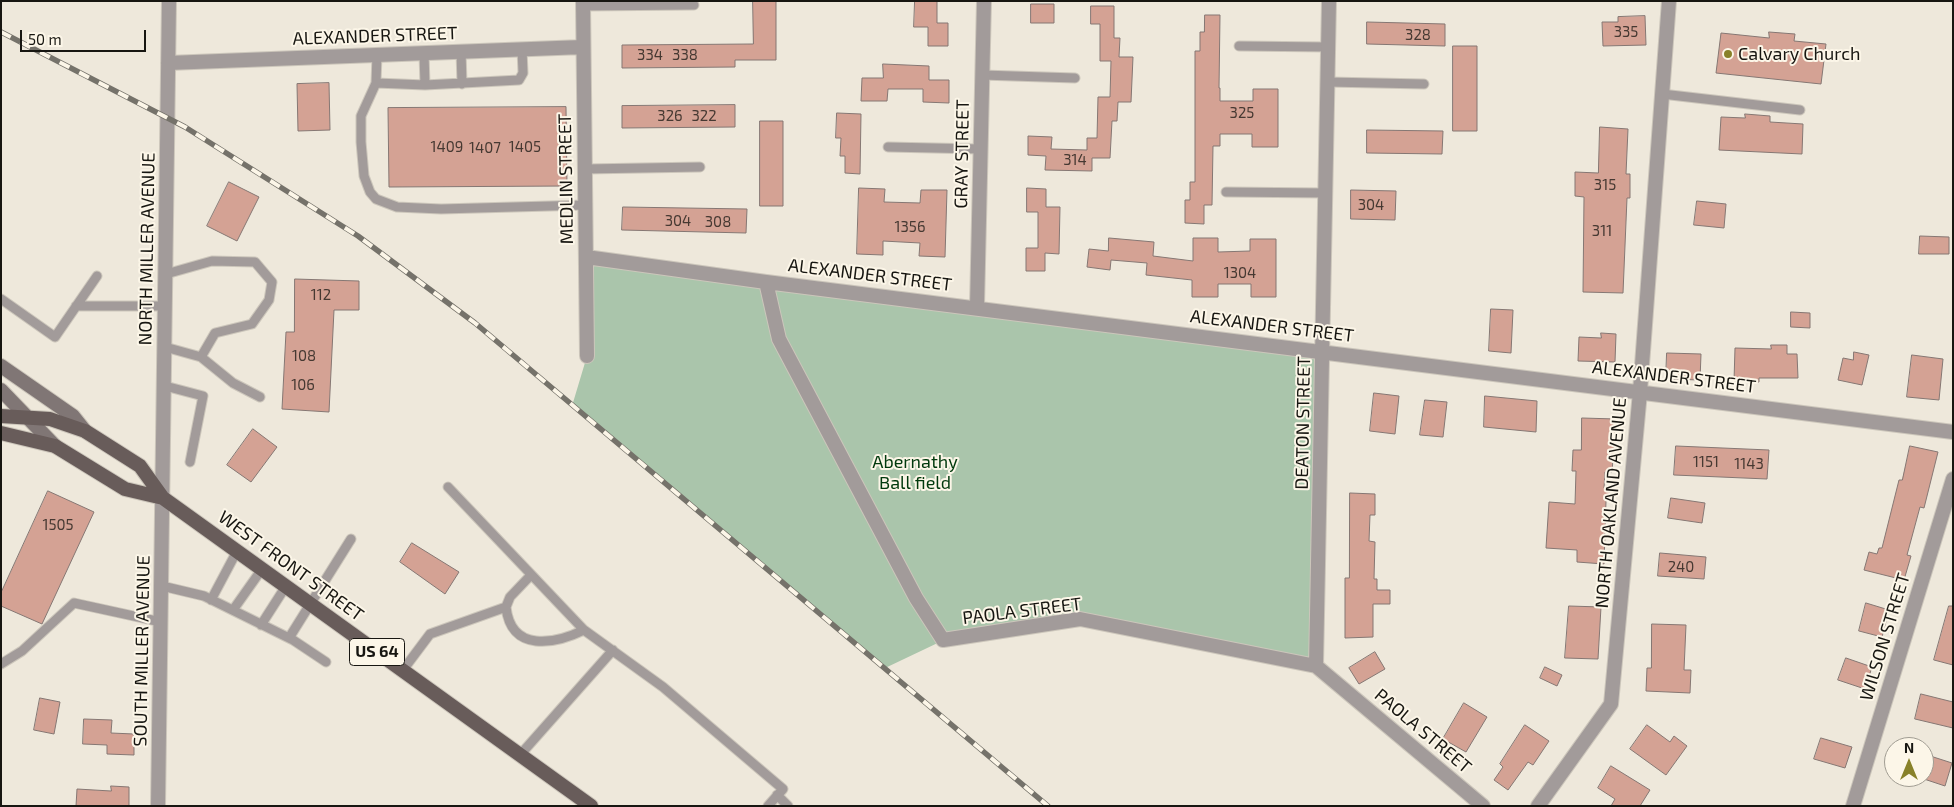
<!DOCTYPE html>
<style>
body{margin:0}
#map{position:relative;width:1954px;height:807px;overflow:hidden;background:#eee8db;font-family:"Exo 2",sans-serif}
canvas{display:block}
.frame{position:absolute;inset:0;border:2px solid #171611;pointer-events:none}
.north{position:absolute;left:1884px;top:737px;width:50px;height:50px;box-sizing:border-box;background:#fcf6e8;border:1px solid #a09c92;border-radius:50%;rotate:0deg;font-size:14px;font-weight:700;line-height:20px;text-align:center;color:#171611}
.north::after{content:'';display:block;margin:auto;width:18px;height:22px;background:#888129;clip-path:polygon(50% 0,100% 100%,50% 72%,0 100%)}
.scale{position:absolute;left:20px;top:30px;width:126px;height:22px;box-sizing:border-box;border:2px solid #171611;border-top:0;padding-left:6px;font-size:15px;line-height:18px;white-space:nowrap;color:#171611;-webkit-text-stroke:4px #fcf6e8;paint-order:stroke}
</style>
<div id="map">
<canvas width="1954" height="807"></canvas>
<div class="frame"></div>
<div class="north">N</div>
<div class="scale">50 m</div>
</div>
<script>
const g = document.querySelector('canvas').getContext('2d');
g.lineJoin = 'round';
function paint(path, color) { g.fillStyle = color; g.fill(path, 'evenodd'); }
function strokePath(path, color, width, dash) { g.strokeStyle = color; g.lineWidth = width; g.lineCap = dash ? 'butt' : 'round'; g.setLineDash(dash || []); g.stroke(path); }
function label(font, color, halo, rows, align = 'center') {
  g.font = font + ' "Exo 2",sans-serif'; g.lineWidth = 4; g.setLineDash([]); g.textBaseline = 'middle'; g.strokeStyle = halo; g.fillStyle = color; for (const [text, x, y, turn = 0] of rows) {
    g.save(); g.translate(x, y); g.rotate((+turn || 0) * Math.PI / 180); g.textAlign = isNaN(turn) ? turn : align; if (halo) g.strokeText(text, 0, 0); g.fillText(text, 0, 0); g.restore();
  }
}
paint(new Path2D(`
 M586,257L1323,351L1316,666L1080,619L944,640L883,669L572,406L587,356Z`), '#aac5ab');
const building = new Path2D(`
 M753,1H776V60H735V67L622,68V45L753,44Z
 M915,1H937V23H948V46H928V27H914Z
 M1031,4H1054V23H1031Z
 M1091,6H1114V38H1120L1119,57H1133L1131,102H1118L1117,121H1112L1110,158H1092V171L1045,170L1046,156L1028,155V136L1052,137L1051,149L1087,150V138H1097L1098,97H1110L1111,61H1100V24H1091Z
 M1205,15H1220L1219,88H1220V101H1253V89H1278V147H1252V134H1220V146H1213L1212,205H1204V224L1185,223V200H1190V182H1195V51H1200V32H1204Z
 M1645,16L1646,45L1603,46L1602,22H1618V17Z
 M1367,22L1445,24V46L1367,44Z
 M1769,32L1795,34L1794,41L1826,44L1821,84L1716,73L1721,33L1769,38Z
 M1453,46H1477V131H1453Z
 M883,64L929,66V80H949V103L923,102V89H888L887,101H861L862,78H883Z
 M329,83L330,130L298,131L297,84Z
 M735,105V127L622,128V106Z
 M566,107L567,186L389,187L388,108Z
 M837,113L861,114L860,174L845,173V156H840L841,138H836Z
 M1745,114L1770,116V122L1803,124L1802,154L1719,150L1721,117L1745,118Z
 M760,121H783V206H760Z
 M1600,127L1628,129L1626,174H1630V198H1627L1623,293L1583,292L1584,197L1575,196V172L1598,173Z
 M1367,130L1443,131L1442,154L1367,153Z
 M229,182L259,197L237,241L207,226Z
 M859,188L885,189L884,202L920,203L921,190H947L945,257L919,256L920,243L883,241V255L857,254Z
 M1027,188L1046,189V207H1060L1059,254L1045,253V271H1026V248H1038V212H1027Z
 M1351,190L1396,191L1395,220L1351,219Z
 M1697,201L1726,204L1724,228L1694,225Z
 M623,207L747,209L746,233L622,230Z
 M1920,236L1949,237V254H1919Z
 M1109,238L1154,242L1153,256L1193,261V238H1218V252L1250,251V239H1276V297H1251V284H1218V297H1192V280L1146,275L1147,263L1111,260L1110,270L1087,267L1089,249L1108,251Z
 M295,279L359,281V310H334L329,412L282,409L286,332H294Z
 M1491,309L1513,310L1511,353L1489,351Z
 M1791,312L1810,313V328L1791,327Z
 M1601,333L1616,334L1615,362L1578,361L1579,337L1601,338Z
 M1771,345H1787V354H1797L1798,378H1759V382L1734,381L1735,348L1771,349Z
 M1854,352L1869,355L1862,385L1838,380L1843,358L1853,360Z
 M1667,353L1701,354L1700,380L1666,379Z
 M1912,355L1943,359L1939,400L1907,397Z
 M1374,393L1399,396L1395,434L1370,431Z
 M1485,396L1537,401L1536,432L1484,427Z
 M1425,400L1447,402L1443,437L1420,435Z
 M1582,418L1616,419L1612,472H1605L1604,488L1610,489L1609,501H1606L1604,564L1577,562V550L1546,548L1549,502L1575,504L1576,471H1572L1573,450H1581Z
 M253,429L277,447L251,482L227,465Z
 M1676,446L1769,450L1767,479L1674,475Z
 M1910,446L1938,452L1924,508L1920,507L1907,555L1911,556L1904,580L1864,570L1869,552L1877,554L1879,548H1882L1899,480H1902Z
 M48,491L94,512L42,624L1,606V593Z
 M1350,493L1375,494V515H1370L1369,541L1375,542L1374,579H1377V590H1390V604H1373V637L1345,638V578H1349Z
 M1671,498L1705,503L1702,523L1668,518Z
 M412,543L459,572L445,594L400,562Z
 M1660,553L1706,557L1704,579L1658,576Z
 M1866,603L1889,610L1882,637L1859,631Z
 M1569,606L1601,607L1598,659L1565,658Z
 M1949,606H1953V665L1934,660Z
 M1652,624L1686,625L1684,670H1691L1690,693L1646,691L1647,668H1651Z
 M1375,652L1385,669L1359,684L1349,668Z
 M1846,658L1872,667L1865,689L1838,680Z
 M1545,667L1562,675L1557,686L1540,678Z
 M1921,694L1953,702V728L1915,719Z
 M40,698L60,702L54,734L34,730Z
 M1464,703L1487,717L1466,752L1443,739Z
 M84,719L112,720L111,733L134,734V755L107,754V745L83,744Z
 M1525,725L1549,741L1533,765L1528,762L1508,790L1494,780L1503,767L1500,764Z
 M1647,725L1670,742L1674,736L1687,746L1666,775L1630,749Z
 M1821,738L1852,747L1845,768L1814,759Z
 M1924,754L1952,763L1945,786L1924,779Z
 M1611,766L1650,790L1640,806H1611L1615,799L1598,788Z
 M111,786L129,787V806H76L77,789L111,791Z`);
paint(building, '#d4a294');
strokePath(building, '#857773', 1);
const service = new Path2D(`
 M583,6L694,5
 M1239,46L1328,47
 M461,51L462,84
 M424,53L425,85L519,80L523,73L522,49
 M377,55L376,83L361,116V142L364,176L370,192L376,199L397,207L441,209L586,205
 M982,75L1075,78
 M1328,82L1424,84
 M376,83L425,85
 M1662,94L1800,110
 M888,147L980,149
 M585,169L700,167
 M1226,192L1326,193
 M166,274L212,261L255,262L272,282L269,300L252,324L215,333L201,357
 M1,299L55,337L97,276
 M76,306H165
 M165,347L201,357L233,383L260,397
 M165,386L203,396L190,462
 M448,487L584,630L663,687L783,789L768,806
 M162,586L204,596L293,640L326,662
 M211,600L237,551
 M506,607C511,653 555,644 584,630
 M233,610L262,569
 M261,625L286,586
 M289,638L351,539
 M1,664L22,651L74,603L161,622
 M403,670L430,634L506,607L510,597L531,575
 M520,755L613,650
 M777,795L788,806`);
const minor = new Path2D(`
 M583,1L587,356
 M168,63L583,47
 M586,257L766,282L1953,432
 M766,282L779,339L916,598L943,640L1080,619L1316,666L1483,806
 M977,307L984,1
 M1316,666L1329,1
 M158,806L169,1
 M1538,806L1611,704L1640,392L1669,1
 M1853,806L1953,479`);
const secondary = new Path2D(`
 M1,366L73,416L85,431
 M1,390L55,446`);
const primary = new Path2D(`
 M1,416L50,419L85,431L140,466L163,498L591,806
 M1,433L55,446L125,489L163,498`);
strokePath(service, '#ccc6bb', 11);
strokePath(minor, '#ccc6bb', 16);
strokePath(secondary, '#ccc6bb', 16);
strokePath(primary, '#ccc6bb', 16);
strokePath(service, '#a29b9a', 9);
strokePath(minor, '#a29b9a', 14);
strokePath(secondary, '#807675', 14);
strokePath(primary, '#685c5a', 14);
const rail = new Path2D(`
 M1,32L185,127L358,236L475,323L1048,806`);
strokePath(rail, '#75726a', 5.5);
strokePath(rail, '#fcf6e8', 4, [11]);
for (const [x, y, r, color] of [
 [1728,54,5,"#888129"]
]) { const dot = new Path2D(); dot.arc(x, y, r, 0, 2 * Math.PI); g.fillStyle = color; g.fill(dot); strokePath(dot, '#fcf6e8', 2); }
label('15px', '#463932', null, [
 ["335",1626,32],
 ["328",1418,35],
 ["334",650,55],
 ["338",685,55],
 ["325",1242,113],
 ["326",670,116],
 ["322",704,116],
 ["1409",447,147],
 ["1405",525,147],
 ["1407",485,148],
 ["314",1075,160],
 ["315",1605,185],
 ["304",1371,205],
 ["304",678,221],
 ["308",718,222],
 ["1356",910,227],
 ["311",1602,231],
 ["1304",1240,273],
 ["112",321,295],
 ["108",304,356],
 ["106",303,385],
 ["1151",1706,462],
 ["1143",1749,464],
 ["1505",58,525],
 ["240",1681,567]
]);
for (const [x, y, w] of [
 [377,652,55]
]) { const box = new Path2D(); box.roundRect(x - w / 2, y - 13.5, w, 27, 4); g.fillStyle = '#fcf6e8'; g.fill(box); strokePath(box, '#171611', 1); }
label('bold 16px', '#171611', null, [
 ["US 64",377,652]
]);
label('18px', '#171611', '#fcf6e8', [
 ["ALEXANDER STREET",375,36,-2],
 ["GRAY STREET",962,154,-89],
 ["MEDLIN STREET",566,179,-91],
 ["NORTH MILLER AVENUE",147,249,-89],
 ["ALEXANDER STREET",870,275,7],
 ["ALEXANDER STREET",1272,326,7],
 ["ALEXANDER STREET",1674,377,7],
 ["DEATON STREET",1303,423,-89],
 ["NORTH OAKLAND AVENUE",1611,503,-85],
 ["WEST FRONT STREET",291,566,36],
 ["PAOLA STREET",1022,611,-7],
 ["WILSON STREET",1885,637,-73],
 ["SOUTH MILLER AVENUE",142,651,-89],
 ["PAOLA STREET",1423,731,40]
]);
label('18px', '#171611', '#fcf6e8', [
 ["Calvary Church",1738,54]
], 'left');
label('18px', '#00390c', '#fcf6e8', [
 ["Abernathy",915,462],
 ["Ball field",915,483]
]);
</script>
